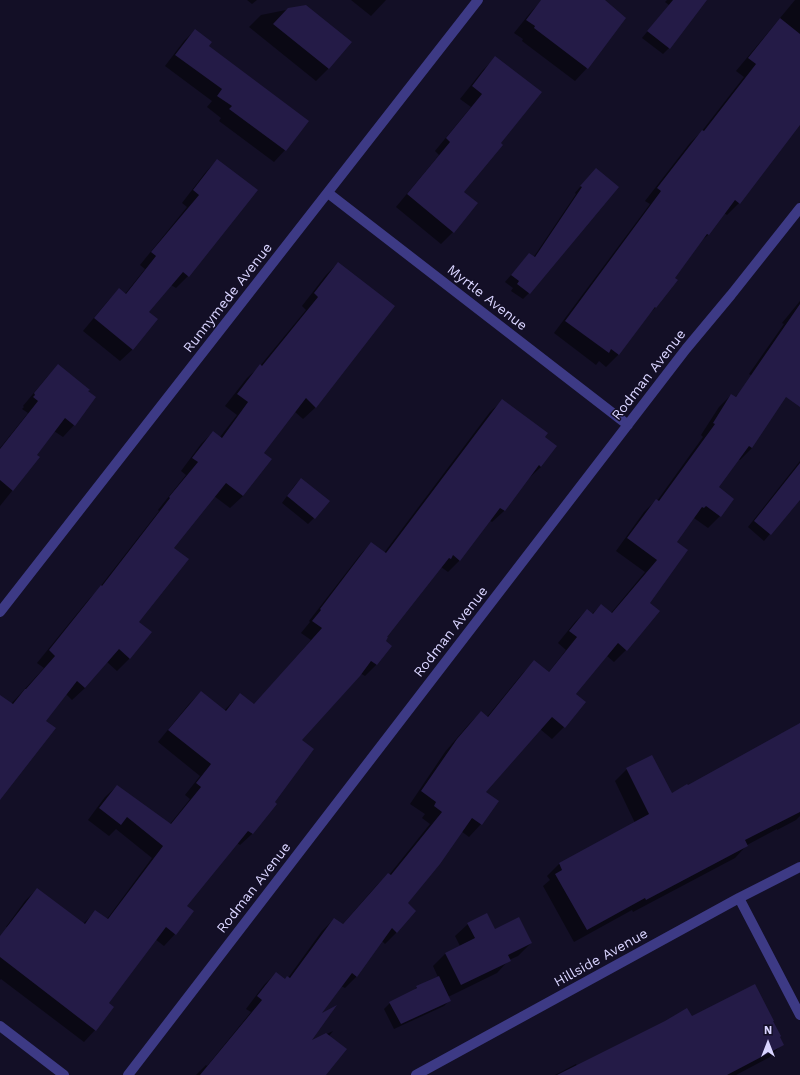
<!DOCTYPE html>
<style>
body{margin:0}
#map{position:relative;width:800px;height:1075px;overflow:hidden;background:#130f26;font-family:"Work Sans",sans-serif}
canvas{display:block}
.north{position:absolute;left:748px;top:1023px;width:40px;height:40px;-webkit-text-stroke:3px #130f26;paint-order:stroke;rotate:0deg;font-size:11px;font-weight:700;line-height:16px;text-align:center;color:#d9d4ff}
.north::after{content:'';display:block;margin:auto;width:14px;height:18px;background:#d9d4ff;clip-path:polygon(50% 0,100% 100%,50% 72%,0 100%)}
</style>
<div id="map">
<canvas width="800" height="1075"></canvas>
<div class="north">N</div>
</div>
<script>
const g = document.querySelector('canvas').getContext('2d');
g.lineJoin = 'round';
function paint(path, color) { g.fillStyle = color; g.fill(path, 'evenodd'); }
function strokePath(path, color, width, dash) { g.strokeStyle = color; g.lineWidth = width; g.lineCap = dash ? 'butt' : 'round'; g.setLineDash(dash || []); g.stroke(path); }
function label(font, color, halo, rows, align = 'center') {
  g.font = font + ' "Work Sans",sans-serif'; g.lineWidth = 3; g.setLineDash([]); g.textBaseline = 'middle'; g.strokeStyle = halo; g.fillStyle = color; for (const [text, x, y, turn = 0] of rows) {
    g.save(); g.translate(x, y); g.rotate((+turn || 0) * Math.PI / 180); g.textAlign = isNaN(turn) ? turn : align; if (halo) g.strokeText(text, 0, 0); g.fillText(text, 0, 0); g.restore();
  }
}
paint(new Path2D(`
 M247,0H257L252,4Z
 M351,0H386L371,16Z
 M542,0H604L624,18L587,68L575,81L522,41L523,39L514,33L530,13Z
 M667,0H705L669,48L663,54L642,38L669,5L665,2Z
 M795,0H800V123L739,203L727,215L724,213L708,235L699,243L674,278L656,307L649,314L619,354L606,367L599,361L596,365L554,333L650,204L645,201L690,143L702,131L744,77L736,71Z
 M306,6L329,68L316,81L249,27L261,15Z
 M195,30L285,150L274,162L219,121L221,118L207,107L212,101L165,66L184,41Z
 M495,58L463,192L477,204L453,232L441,244L396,207L439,155L435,151L471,107L460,99L483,70Z
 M217,160L188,276L176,288L171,285L148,312L133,349L120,361L83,331L107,302L119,289L125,294L145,269L140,265L187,207L182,203L205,173Z
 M590,175L529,293L523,299L511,291L513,288L505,282L529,254L533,258L576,194L575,193Z
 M338,263L316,407L303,419L294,411L263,453L243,496L230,508L214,496L173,548L138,622L130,658L117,671L107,662L85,688L72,700L66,694L45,721L0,797V707L11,704L44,668L37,663L89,599L96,592L159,511L158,510L186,475L181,471L201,444L213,432L220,437L237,415L225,406L247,378L260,366L306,310L302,306L326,275Z
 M800,301V385L788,398L749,374L784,324L782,323Z
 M58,366L74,425L63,437L54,431L36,455L39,457L0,506V448L28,413L22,409L24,407L23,406L47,377Z
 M741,392L752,448L740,460L738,459L717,488L720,516L708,528L694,518L675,542L626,650L614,662L607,656L575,695L584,702L564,727L552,739L540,729L485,792L481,824L469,837L461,831L407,903L397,932L385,944L382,941L357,976L345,988L341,986L319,1015L308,1043L333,1031L329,1036L325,1075H196L206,1065L207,1066L251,1012L246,1009L264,985L276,973L285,980L288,978L322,931L334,919L342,925L376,886L388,874L389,875L430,824L422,818L425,814L410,804L445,752L469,724L481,712L487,717L522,674L534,662L548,673L566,650L558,643L575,622L587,610L592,614L601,605L611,613L645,572L616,551L644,512L656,500L657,501L703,437L701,435L719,407L731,395L735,397Z
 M502,401L543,437L556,447L541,467L529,478H528L504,511L492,522L489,520L460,560L448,572L441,567L386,637L384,641L391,646L376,665L365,676L360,673L300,740L274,803L276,804L252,834L240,845L237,843L186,906L175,934L164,946L155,939L107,1003L95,1030L84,1042L1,979L0,980V940L9,929L6,927L25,901L37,889L83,924L96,911L107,919L152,858L116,829L109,836L88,820L105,797L117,786L170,824L190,799L185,795L200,776L158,742L189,704L201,692L224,711L240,694L254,705L311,640L301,633L310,622L309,621L360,555L371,543L384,553L490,412Z
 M800,461V498L764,541L748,527Z
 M301,479L314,518L308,524L282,503L295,485Z
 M800,724V816L796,820L777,830V829L747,845L735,858L633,912L632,910L574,942L543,886L550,880L547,876L559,864L635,823L615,781L627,769L671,794L688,787Z
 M468,924L494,930L531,943L518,956L509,960L497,973L448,997L450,1000L444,1006L394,1029L384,1009L390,1003L412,992L417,987L438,977L433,966L445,954L460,946L455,936Z
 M692,1018L772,1021L782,1044L770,1057L736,1075H555L576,1064L577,1066Z`), '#0007');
paint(new Path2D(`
 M541,0H605L626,18L588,69L534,28L535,26L526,20Z
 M673,0H707L670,49L647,31Z
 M306,5L352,42L329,69L273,24L288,8Z
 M780,18L800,34V125L740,204L735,200L709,235L707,234L675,278L678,280L656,308L655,307L619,355L611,349L609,353L565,321L661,191L657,188L702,130L704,131L756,64L748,58Z
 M195,29L212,42L209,46L309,121L286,151L229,109L232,106L217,96L222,89L175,55Z
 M495,56L542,92L501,143L503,145L464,192L478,203L454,233L407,194L450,142L446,138L482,94L472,86Z
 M217,159L258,190L189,277L183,272L149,312L158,319L133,350L94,318L119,288L126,294L156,256L151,252L199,195L193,190Z
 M596,168L619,187L530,294L517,284L519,281L511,275L529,253L535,257L582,187L580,186Z
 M338,262L395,306L316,408L306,398L264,453L272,459L243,496L226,483L174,548L189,559L139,622L152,632L130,659L119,649L85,688L77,681L46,721L56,728L0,800V695L13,704L25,689H26L55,656L49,650L101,585L102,586L170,498L169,497L198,462L192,458L213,431L222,438L248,402L237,394L260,364L262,366L318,297L314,293Z
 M800,304V407L786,397L752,448L749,446L719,487L734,499L721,517L706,506L704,508L702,507L677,542L688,550L650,603L660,611L627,651L618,643L576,694L586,702L565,728L552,717L486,792L499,801L482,825L472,818L440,864L408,903L416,911L397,933L392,928L357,977L352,973L322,1013L337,1005L312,1040L326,1033L347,1049L326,1075H200L262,1000L257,996L276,972L285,979L287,976L290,978L334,918L343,924L388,873L391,875L442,812L434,806L436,802L421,791L457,739L481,711L488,717L534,660L549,672L577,637L569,631L587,609L593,614L601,604L612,613L657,560L627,538L656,499L659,501L715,424L713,423L731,394L736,397Z
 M58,364L90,390L88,391L96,397L75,426L65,418L37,455L40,457L13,491L0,480V449L38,401L33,397L35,395L34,393Z
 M502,399L548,433L545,437L557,446L541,467L539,465L505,511L500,508L460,561L453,555L451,559L449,558L387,637H388L386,641L392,646L377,665L371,661L360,676L302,740L314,749L275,802L277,804L253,834L248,831L187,906L194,911L176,935L166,927L109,1003L114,1007L96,1031L0,957V936L37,888L85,924L95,910L108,919L163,846L127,817L121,825L99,808L117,785L171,824L201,787L196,783L211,764L168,730L201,691L226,711L240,693L254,704L322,628L312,621L321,610L320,609L371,542L386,553Z
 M800,463V500L771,535L754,521Z
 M301,478L330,501L315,519L287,496Z
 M800,723V812L745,840L748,846L646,900L645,898L587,930L555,874L562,870L559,863L649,814L626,768L652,755L672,793L687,784L688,785Z
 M487,913L495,929L519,917L532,943L508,955L511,961L461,985L445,953L475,938L467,923Z
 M439,976L451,1001L401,1024L389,1002L417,988L416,986Z
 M755,984L774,1021H773L781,1036L780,1037L784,1045L727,1075H557L665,1021L687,1008L692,1016Z`), '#241b47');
strokePath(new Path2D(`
 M328,193L628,425
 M0,612L478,0
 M739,898L800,1015
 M0,1026L64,1075
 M128,1075L686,349L731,295L800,208
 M416,1075L739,898L800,867`), '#3d3a85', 10);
label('14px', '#d9d4ff', '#130f26', [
 ["Runnymede Avenue",228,298,-52],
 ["Myrtle Avenue",487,298,38],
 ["Rodman Avenue",649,375,-52],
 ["Rodman Avenue",451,632,-52],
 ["Rodman Avenue",254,888,-52],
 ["Hillside Avenue",601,958,-29]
]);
</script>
